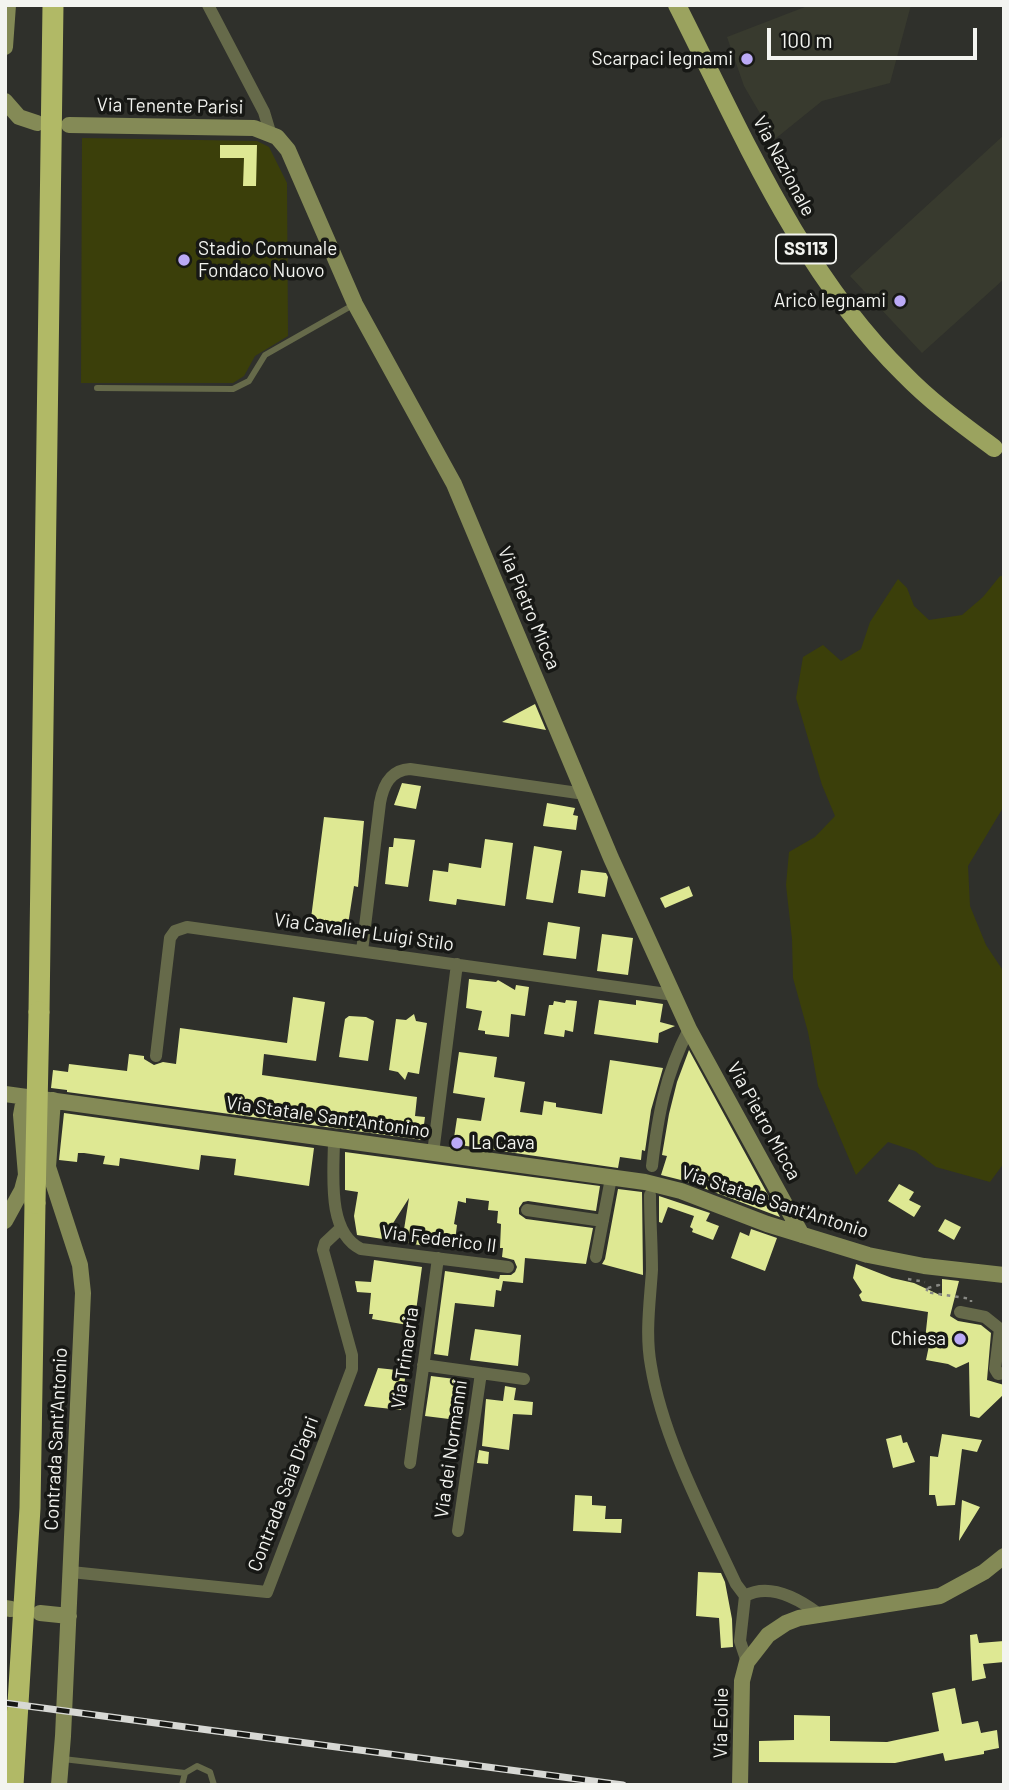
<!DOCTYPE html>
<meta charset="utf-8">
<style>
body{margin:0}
#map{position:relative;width:1009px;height:1790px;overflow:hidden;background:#2f302b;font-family:Barlow,sans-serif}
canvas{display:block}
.frame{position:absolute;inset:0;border:7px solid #f3f4f0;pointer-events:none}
.scale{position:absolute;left:767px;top:28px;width:210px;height:32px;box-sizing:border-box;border:4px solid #f3f4f0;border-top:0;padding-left:9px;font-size:21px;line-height:24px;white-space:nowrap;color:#f3f4f0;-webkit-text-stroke:5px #171815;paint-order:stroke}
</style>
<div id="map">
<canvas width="1009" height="1790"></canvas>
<div class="frame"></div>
<div class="scale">100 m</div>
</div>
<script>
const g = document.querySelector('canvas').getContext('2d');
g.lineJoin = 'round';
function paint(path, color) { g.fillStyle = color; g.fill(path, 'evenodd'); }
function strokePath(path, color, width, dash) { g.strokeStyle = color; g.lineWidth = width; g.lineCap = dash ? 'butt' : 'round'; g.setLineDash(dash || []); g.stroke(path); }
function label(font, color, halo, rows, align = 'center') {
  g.font = font + ' Barlow,sans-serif'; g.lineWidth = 7; g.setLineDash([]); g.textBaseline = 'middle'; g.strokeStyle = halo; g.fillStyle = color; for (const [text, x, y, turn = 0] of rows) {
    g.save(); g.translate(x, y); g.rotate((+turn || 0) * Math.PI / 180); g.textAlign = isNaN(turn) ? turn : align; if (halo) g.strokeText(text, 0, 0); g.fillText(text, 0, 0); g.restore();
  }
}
paint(new Path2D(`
 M810,5H911L890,83L822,101L775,139L744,86L727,37Z
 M1004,135V279L922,353L850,276Z`), '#383a2e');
paint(new Path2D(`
 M82,138L257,141L269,147L287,183L288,336L255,356L244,376L233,383H81Z
 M1000,576H1004V806L968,866L970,906L986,945L1004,972V1163L990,1182L936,1167L915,1151L888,1142L856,1175L818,1086L808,1032L793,978L792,939L786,885L789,852L815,837L835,816L822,785L796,698L803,657L823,645L841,661L861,649L870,622L898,579L907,588L914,606L929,620L962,615L983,597Z`), '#3b3f0a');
paint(new Path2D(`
 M220,145H257L256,186H243L244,158H220Z
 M535,704L546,730L502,722L518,713Z
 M402,783L421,786L416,809L394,805Z
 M547,803L575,808L573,815L578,816L576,830L543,826Z
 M324,817L364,821L358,887L354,886L347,931L310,926Z
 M394,838L415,840L408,887L385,884L389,847H393Z
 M485,839L513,843L505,906L457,899L456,905L429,901L433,870L448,872L449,863L481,868Z
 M534,846L562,851L553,903L526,899Z
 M581,870L606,873L608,877L605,897L578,893Z
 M689,886L693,896L665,908L660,898Z
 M548,922L580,927L576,959L543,955Z
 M602,934L633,938L628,975L597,971Z
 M469,979L496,982L498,980L515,990L516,985L529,987L525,1016L511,1014L509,1037L485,1034V1031L478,1030L482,1011L466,1008Z
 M293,997L325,1002L316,1061L264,1054L262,1075L417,1097L415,1116L425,1117L422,1140L67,1092V1090L51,1088L53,1070L68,1072L69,1064L127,1071L129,1054L144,1056V1059L154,1065L163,1062L176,1064L180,1028L287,1043Z
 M566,1000L577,1001L573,1032L565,1030L564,1037L544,1034L549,1005H553L554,1001L565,1003Z
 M599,1000L636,1005V1000L663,1004L660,1022L675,1026L659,1033L658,1043L594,1034Z
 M414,1014L416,1021L427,1023L419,1074L408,1072L405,1080L398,1072L389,1070L396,1019L406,1020Z
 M349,1016L366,1017L374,1021L368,1061L339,1057L345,1019Z
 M689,1050L780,1217L685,1181L661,1175L667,1156L662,1155L669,1114L677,1082Z
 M459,1052L497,1057L494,1077L525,1082L520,1112L542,1115L544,1101L556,1103V1107L602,1114L610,1060L663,1068L651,1110L645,1151L642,1150L641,1160L620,1157L618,1168L453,1144L457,1118L481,1121L485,1098L453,1093Z
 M64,1113L314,1148L309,1186L234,1175L236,1159L201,1155L199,1170L120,1158L119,1166L103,1164L105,1156L84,1153H78L77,1162L59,1160Z
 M345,1152L600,1186L596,1211L528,1201L523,1202L519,1208V1214L526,1219L593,1228L586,1264L525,1258L523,1283L503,1281L501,1291L496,1290L494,1307L455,1303L448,1356L434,1354L445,1271L499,1279L500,1275H511L515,1272L517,1267L514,1260L502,1257L503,1248H500L501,1224L497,1223L498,1211L488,1210L489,1201L466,1198V1203L458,1201L454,1224L457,1225L455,1241L426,1237L425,1246L402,1242L409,1198L383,1239L357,1235L354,1216L358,1192L345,1190Z
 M899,1184L914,1192L909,1200L921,1206L914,1217L888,1201Z
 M618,1189L642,1192L643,1275L602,1264L605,1259Z
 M659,1196L710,1213L706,1221L719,1226L713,1240L692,1232L693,1229L690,1227L694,1216L668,1207L662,1223L659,1222Z
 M945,1219L961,1227L954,1240L938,1231Z
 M751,1229L777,1238L765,1271L731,1258L740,1232L749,1236Z
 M374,1260L422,1267L414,1326L372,1319L373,1314H369L371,1293L357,1292L355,1281L371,1282Z
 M856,1264L892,1278L914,1283L942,1296V1279L959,1281L950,1316L958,1321L981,1325L991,1333L987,1380L1004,1385V1394L979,1418L970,1416L969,1362L956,1368L948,1364L926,1360L930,1341L925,1340L928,1312L862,1301L859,1295L862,1292L853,1278Z
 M475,1329L521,1335L518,1366L470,1360Z
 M378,1368L406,1371L401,1410L364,1406Z
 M431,1376L463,1380L457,1420L425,1416Z
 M505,1386L516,1388L514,1400L533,1402L532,1415L513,1414L509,1450L482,1446L486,1399L503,1401Z
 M942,1434L982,1440L977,1452L962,1449L955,1505L937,1506L935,1495H929L930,1456L938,1457Z
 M901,1435L903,1443L907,1442L915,1462L893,1468L886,1439Z
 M479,1450L489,1452L488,1464L477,1463Z
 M575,1495L592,1496V1505L606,1506L605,1519H622L621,1533L573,1531Z
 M962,1500L980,1507L959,1541Z
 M698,1572L721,1573L725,1582L732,1619L733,1647L721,1648L719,1618L696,1616Z
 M977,1634L979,1643L1004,1641V1662L983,1664L986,1678L972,1681L970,1635Z
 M955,1688L962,1724L978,1721L981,1733L997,1730L999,1748L984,1751V1754L945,1761L943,1753L895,1763L759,1762V1741L794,1740V1715L830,1716V1741L887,1742L939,1731L932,1693Z`), '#dee893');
strokePath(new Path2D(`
 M908,1279L925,1282
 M928,1288L939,1285L938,1282
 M928,1288L926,1292L971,1299V1302`), '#888984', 2.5, [3.5, 5]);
strokePath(new Path2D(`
 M97,388L233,389L249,381L265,355L353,305
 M63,1759L185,1773
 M182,1785L185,1773L197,1766L210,1772L214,1785`), '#666a4a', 6);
strokePath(new Path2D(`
 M208,5L264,112L270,132
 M362,951L380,803C383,786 390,770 410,769L585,794
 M156,1056L170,938L175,931L187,927L674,995
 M334,1138C334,1172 326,1232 361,1249L508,1267
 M433,1153L457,964
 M652,1166C658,1115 665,1075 689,1029
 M650,1195C650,1220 652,1245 652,1270C650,1302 645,1334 651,1366C663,1439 705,1517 736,1584L745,1596
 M527,1210L603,1221
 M596,1257L611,1178
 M960,1312L985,1317L1000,1329L995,1369L998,1374L1004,1373
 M423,1365L524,1379
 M410,1463L438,1258
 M458,1531L481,1373
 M71,1572L267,1592L352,1369V1355L323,1250L325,1243L341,1228
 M747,1662L740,1641L745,1596C770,1582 799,1599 819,1614`), '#666a4a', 12);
strokePath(new Path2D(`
 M5,47L8,5
 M5,101L19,117L37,123
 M69,125L254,128L277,137L288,150L355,304L454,484L611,858L689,1029L802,1235
 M5,1094L645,1182L681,1191L767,1224L868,1255L924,1266L1004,1275
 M53,1100L48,1167L80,1265L83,1293L63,1736L59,1785
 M5,1221L22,1190L26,1175L21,1115L23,1104L31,1097
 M5,1608L11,1609
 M40,1613L69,1616
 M740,1785L742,1681L747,1662L768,1635L786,1623L799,1618L940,1596L984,1572L1004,1556`), '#848a56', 16);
strokePath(new Path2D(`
 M677,5C742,133 800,272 904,374C931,402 963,425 994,448`), '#9ba35f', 18);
strokePath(new Path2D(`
 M39,1012L53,5
 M13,1785L30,1508L35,1203`), '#b1b966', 21);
const rail = new Path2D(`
 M5,1703L623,1785`);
strokePath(rail, '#d7d8d4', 7);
strokePath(rail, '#171815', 4.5, [13]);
strokePath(new Path2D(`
 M35,1203L39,1012`), '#b1b966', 21);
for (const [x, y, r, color] of [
 [747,59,7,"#bbaaf6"],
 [184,260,7,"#bbaaf6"],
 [900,301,7,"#bbaaf6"],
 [457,1143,7,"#bbaaf6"],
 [960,1339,7,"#bbaaf6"]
]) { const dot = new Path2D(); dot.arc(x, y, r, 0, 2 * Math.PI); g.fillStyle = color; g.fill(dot); strokePath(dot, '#171815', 2.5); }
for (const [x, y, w] of [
 [806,249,60]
]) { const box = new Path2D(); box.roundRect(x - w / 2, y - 14.5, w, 29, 5); g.fillStyle = '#171815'; g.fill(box); strokePath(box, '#f3f4f0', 2); }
label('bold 18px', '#f3f4f0', null, [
 ["SS113",806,249]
]);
label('19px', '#f3f4f0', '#171815', [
 ["Scarpaci legnami",733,59],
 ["Stadio Comunale",198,249,"left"],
 ["Fondaco Nuovo",198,271,"left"],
 ["Aricò legnami",886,301],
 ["La Cava",471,1143,"left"],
 ["Chiesa",946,1339]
], 'right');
label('19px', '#f3f4f0', '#171815', [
 ["Via Tenente Parisi",170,106,1],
 ["Via Nazionale",784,166,62],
 ["Via Pietro Micca",529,608,67],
 ["Via Cavalier Luigi Stilo",364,932,8],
 ["Via Statale Sant'Antonino",328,1117,8],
 ["Via Pietro Micca",764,1121,61],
 ["Via Statale Sant'Antonio",775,1202,18],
 ["Via Federico II",439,1239,7],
 ["Via Trinacria",405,1358,-82],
 ["Contrada Sant'Antonio",56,1439,-87],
 ["Via dei Normanni",451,1449,-82],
 ["Contrada Saia D'agri",283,1494,-69],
 ["Via Eolie",721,1723,-89]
]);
</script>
